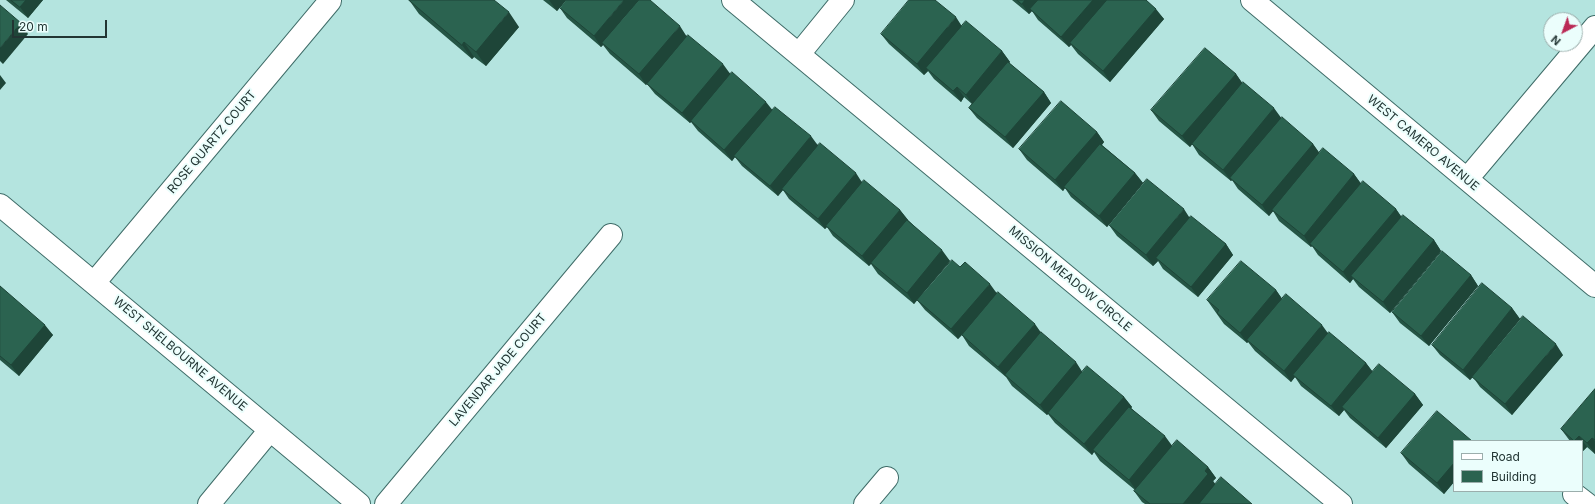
<!DOCTYPE html>
<style>
body{margin:0}
#map{position:relative;width:1595px;height:504px;overflow:hidden;background:#b4e4df;font-family:Inter,sans-serif}
canvas{display:block}
.legend{position:absolute;left:1453px;top:440px;width:130px;height:52px;box-sizing:border-box;background:#ebfefc;border:1px solid #9baeac;margin:0;padding:5px 7px;list-style:none;font-size:12px;color:#223533}
.legend li{display:flex;align-items:center;gap:8px;height:20px}
.legend b{width:20px;border:1px solid #9baeac}
.north{position:absolute;left:1543px;top:12px;width:40px;height:40px;box-sizing:border-box;background:#ebfefc;border:1px solid #9baeac;border-radius:50%;rotate:221deg;font-size:11px;font-weight:700;line-height:16px;text-align:center;color:#223533}
.north::after{content:'';display:block;margin:auto;width:14px;height:18px;background:#ba2a56;clip-path:polygon(50% 0,100% 100%,50% 72%,0 100%)}
.scale{position:absolute;left:12px;top:20px;width:95px;height:18px;box-sizing:border-box;border:2px solid #223533;border-top:0;padding-left:5px;font-size:12px;line-height:14px;white-space:nowrap;color:#223533;-webkit-text-stroke:3px #ebfefc;paint-order:stroke}
</style>
<div id="map">
<canvas width="1595" height="504"></canvas>
<ul class="legend">
<li><b style="height:5px;background:#fff"></b>Road</li>
<li><b style="height:11px;background:#2b6350"></b>Building</li>
</ul>
<div class="north">N</div>
<div class="scale">20 m</div>
</div>
<script>
const g = document.querySelector('canvas').getContext('2d');
g.lineJoin = 'round';
function strokePath(path, color, width, dash) { g.strokeStyle = color; g.lineWidth = width; g.lineCap = dash ? 'butt' : 'round'; g.setLineDash(dash || []); g.stroke(path); }
function paint(path, color) { g.fillStyle = color; g.fill(path, 'evenodd'); }
function label(font, color, halo, rows, align = 'center') {
  g.font = font + ' Inter,sans-serif'; g.lineWidth = 4; g.setLineDash([]); g.textBaseline = 'middle'; g.strokeStyle = halo; g.fillStyle = color; for (const [text, x, y, turn = 0] of rows) {
    g.save(); g.translate(x, y); g.rotate((+turn || 0) * Math.PI / 180); g.textAlign = isNaN(turn) ? turn : align; if (halo) g.strokeText(text, 0, 0); g.fillText(text, 0, 0); g.restore();
  }
}
const street = new Path2D(`
 M733,0L1341,504
 M1252,0L1595,286
 M799,54L843,0
 M1467,179L1595,27
 M0,205L359,504
 M94,283L330,1
 M1574,494L1587,504
 M209,504L270,430
 M386,504L611,235
 M865,504L887,478`);
strokePath(street, '#3f6c68', 24);
strokePath(street, '#fff', 22);
paint(new Path2D(`
 M6,0H43L28,18Z
 M409,0L519,27L486,66L474,57L472,59L419,14Z
 M543,0H566L557,11Z
 M1012,0H1146L1164,19L1110,82L1078,54L1071,45L1069,47L1038,20L1032,11L1029,14Z
 M560,8L687,36L772,110L818,145L862,182L900,210L908,220L950,261L920,296L960,267L997,293L1041,333L1082,372L1124,397L1132,407L1131,408L1172,446L1208,467L1216,478L1213,481L1215,484L1252,504H1145L1142,502L1134,491L1135,490L1100,461L1094,452L1092,455L1055,423L1048,414L1047,415L1012,386L1006,377L969,346L962,335L958,339L925,310L917,300L914,304L878,274L871,264L869,266L833,236L827,227L825,229L789,199L783,190L778,196L742,166L735,157L732,161L698,131L691,122L690,123L655,94L647,84L656,74L646,85L610,54L603,45L601,47L567,18Z
 M962,26L1002,51L1010,62L1009,63L1044,92L1051,103L1013,148L977,118L969,108L972,104L964,97L961,102L934,79L928,71L924,75L889,44L881,34Z
 M1236,74L1242,83L1281,118L1313,144L1319,153L1354,174L1361,184L1396,209L1401,216L1434,240L1441,251L1390,313L1359,287L1353,279L1350,283L1318,255L1312,246L1311,247L1279,221L1273,211L1269,216L1238,189L1232,180L1231,181L1199,155L1192,144L1190,147L1159,121L1151,110Z
 M1097,132L1104,142L1102,145L1135,173L1143,183L1107,227L1071,197L1065,188L1063,191L1027,160L1019,149Z
 M1190,217L1226,244L1233,255L1198,297L1163,269L1158,261L1153,266L1117,236L1109,225Z
 M1471,275L1478,286L1429,346L1400,323L1392,312Z
 M0,286L53,335L19,376L0,360Z
 M1276,290L1282,299L1366,363L1373,372L1415,394L1423,405L1386,448L1350,418L1344,410L1339,416L1301,386L1295,377L1291,382L1255,351L1248,342L1247,343L1224,324L1207,300Z
 M1512,308L1520,319L1488,358L1563,355L1512,415L1480,387L1473,377L1470,380L1440,355L1432,345Z
 M1595,389V454L1587,447L1582,452V441H1570L1561,429Z
 M1454,441V482L1444,494L1409,464L1401,453Z`), '#255545');
paint(new Path2D(`
 M26,0H43L28,18L20,7Z
 M549,0H566L557,11Z
 M624,0H640L602,43L603,45L601,47L594,36Z
 M1025,0H1041L1030,9L1032,11L1029,14L1022,4Z
 M1093,0H1110L1070,43L1071,45L1069,47L1061,37Z
 M1156,9L1164,19L1110,82L1103,71Z
 M509,12L519,27L486,66L476,52Z
 M956,17L963,28L926,68L928,71L924,75L917,64Z
 M21,23L28,34L3,64L0,61V48Z
 M680,26L687,37L646,85L639,74Z
 M464,42L474,57L472,59L462,45Z
 M1002,51L1010,62L973,105L966,95Z
 M723,64L731,75L690,123L682,113Z
 M1236,74L1243,84L1190,147L1182,136Z
 M0,75L6,83L0,90Z
 M957,87L964,97L961,102L953,91Z
 M1044,92L1051,103L1013,148L1005,137Z
 M766,102L774,112L734,156L735,157L732,161L724,150Z
 M1274,108L1282,119L1230,178L1232,180L1231,181L1223,170Z
 M1097,132L1104,142L1065,188L1064,187L1065,188L1063,191L1055,180Z
 M811,136L819,147L782,189L783,190L778,196L770,186Z
 M1313,144L1321,155L1269,216L1262,205Z
 M856,173L863,184L826,226L827,227L825,229L818,219Z
 M1135,173L1143,183L1107,227L1099,216Z
 M1354,174L1362,185L1310,244L1312,246L1311,247L1304,236Z
 M1184,209L1191,220L1156,258L1158,261L1153,266L1146,255Z
 M1396,209L1403,220L1351,276L1353,279L1350,283L1343,272Z
 M900,210L908,220L869,266L862,256Z
 M1434,240L1441,251L1390,313L1383,302Z
 M1226,244L1233,255L1198,297L1191,287Z
 M942,250L950,261L914,304L907,293Z
 M1471,275L1478,286L1429,346L1421,336Z
 M990,284L998,295L958,339L951,329Z
 M1276,290L1283,300L1247,340L1248,342L1247,343L1240,333Z
 M1512,308L1520,319L1470,380L1463,370Z
 M1035,324L1042,334L1005,375L1006,377L998,367Z
 M45,325L53,335L19,376L11,365Z
 M1322,325L1330,336L1293,375L1295,377L1291,382L1284,371Z
 M1556,344L1563,355L1512,415L1505,404Z
 M1076,362L1083,373L1047,415L1040,405Z
 M1366,363L1374,374L1342,407L1344,410L1339,416L1331,406Z
 M1415,394L1423,405L1386,448L1378,438Z
 M1124,397L1132,407L1095,452L1093,450L1094,452L1092,455L1084,444Z
 M1165,436L1173,447L1136,490L1129,480Z
 M1579,436L1587,447L1582,452V441H1575Z
 M1592,438L1595,441V454L1587,443Z
 M1454,463V482L1444,494L1437,483Z
 M1208,467L1216,478L1213,481L1216,485L1200,504H1183L1205,471Z`), '#1e4538');
const building = new Path2D(`
 M11,0H26L20,7Z
 M409,0H494L509,12L476,52L464,42L462,45Z
 M566,0H624L594,36L560,8Z
 M639,0H650L680,26L639,74L602,43Z
 M909,0H935L956,17L917,64L881,34Z
 M1017,0H1025L1022,4Z
 M1038,0H1093L1061,37L1030,9Z
 M1107,0H1146L1156,9L1103,71L1070,43Z
 M0,5L21,23L0,48Z
 M966,21L1002,51L966,95L957,87L953,91L926,68Z
 M688,35L723,64L682,113L647,84Z
 M1205,48L1236,74L1182,136L1151,110Z
 M1008,62L1044,92L1005,137L969,108Z
 M732,72L766,102L724,150L691,121Z
 M1243,82L1274,108L1223,170L1192,144Z
 M1061,101L1097,132L1055,180L1019,149Z
 M775,107L811,136L770,186L734,156Z
 M1282,117L1313,144L1262,205L1230,178Z
 M820,143L856,173L818,219L782,189Z
 M1100,144L1135,173L1099,216L1064,187Z
 M1323,148L1354,174L1304,236L1272,210Z
 M1147,179L1184,209L1146,255L1109,225Z
 M864,180L900,210L862,256L826,226Z
 M1363,181L1396,209L1343,272L1310,244Z
 M1403,215L1434,240L1383,302L1351,276Z
 M1191,216L1226,244L1191,287L1156,258Z
 M907,220L942,250L907,293L871,263Z
 M1442,251L1471,275L1421,336L1392,312Z
 M952,260L960,267L965,262L990,284L951,329L917,300Z
 M1241,261L1276,290L1240,333L1217,313L1219,310L1207,300Z
 M1482,283L1512,308L1463,370L1432,345Z
 M0,286L45,325L11,365L0,356Z
 M998,292L1035,324L998,367L962,335Z
 M1286,294L1322,325L1284,371L1247,340Z
 M1523,316L1556,344L1505,404L1472,377Z
 M1041,332L1076,362L1040,405L1005,375Z
 M1329,332L1366,363L1331,406L1293,375Z
 M1379,364L1415,394L1378,438L1342,407Z
 M1087,366L1124,397L1084,444L1048,413Z
 M1595,389V440L1592,438L1587,443L1579,436L1574,441L1561,429Z
 M1129,407L1165,436L1129,480L1093,450Z
 M1437,411L1472,441H1454V463L1437,483L1401,453Z
 M1177,440L1208,467L1205,471L1208,474L1183,504H1150L1134,491Z
 M1221,477L1252,504H1199Z`);
paint(building, '#2b6350');
strokePath(building, '#1e4538', 1);
label('12px', '#223533', '#ebfefc', [
 ["ROSE QUARTZ COURT",212,142,-50],
 ["WEST CAMERO AVENUE",1423,143,40],
 ["MISSION MEADOW CIRCLE",1070,279,40],
 ["WEST SHELBOURNE AVENUE",180,354,40],
 ["LAVENDAR JADE COURT",498,370,-50]
]);
</script>
